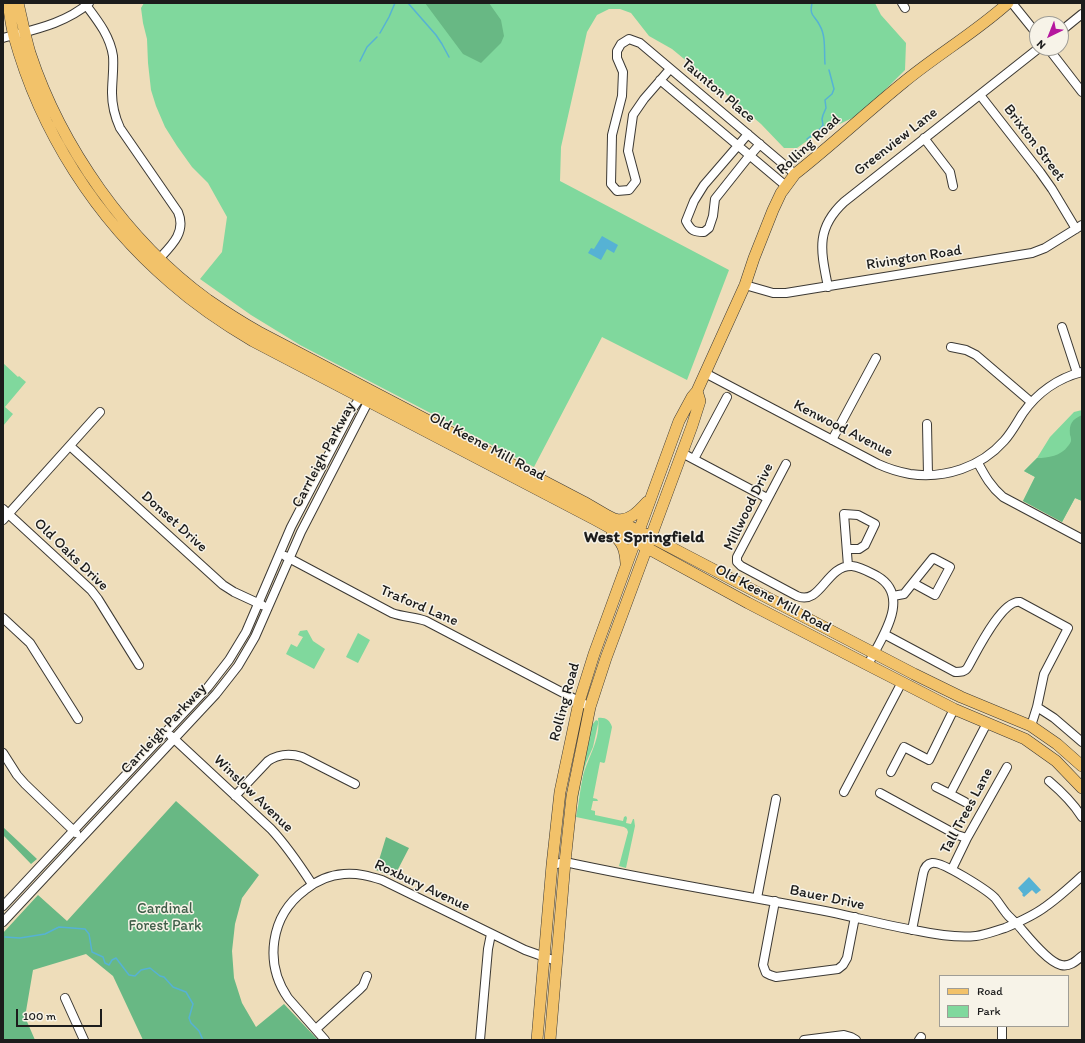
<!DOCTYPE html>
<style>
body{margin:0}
#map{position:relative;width:1085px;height:1043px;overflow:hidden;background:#eeddba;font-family:Itim,sans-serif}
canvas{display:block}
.frame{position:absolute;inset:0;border:4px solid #1c1c1c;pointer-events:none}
.legend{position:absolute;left:939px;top:975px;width:130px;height:52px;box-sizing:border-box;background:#f7f3e8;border:1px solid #9f9d96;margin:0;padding:5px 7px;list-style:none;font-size:12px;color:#1c1c1c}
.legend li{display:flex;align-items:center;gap:8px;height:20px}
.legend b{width:20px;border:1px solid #9f9d96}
.north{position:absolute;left:1029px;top:16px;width:40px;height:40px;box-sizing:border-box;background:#f7f3e8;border:1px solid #9f9d96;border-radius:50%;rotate:223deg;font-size:11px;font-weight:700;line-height:16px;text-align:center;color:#1c1c1c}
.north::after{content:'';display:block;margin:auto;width:14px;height:18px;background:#b5179e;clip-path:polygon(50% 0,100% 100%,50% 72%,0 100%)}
.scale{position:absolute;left:16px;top:1009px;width:86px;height:18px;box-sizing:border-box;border:2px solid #1c1c1c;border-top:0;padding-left:5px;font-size:12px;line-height:14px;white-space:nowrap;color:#1c1c1c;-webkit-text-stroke:3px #f7f3e8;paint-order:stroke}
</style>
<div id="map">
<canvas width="1085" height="1043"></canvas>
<div class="frame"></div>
<ul class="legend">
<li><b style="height:5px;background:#f2c26a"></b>Road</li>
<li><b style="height:11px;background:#80d89d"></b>Park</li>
</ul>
<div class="north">N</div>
<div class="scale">100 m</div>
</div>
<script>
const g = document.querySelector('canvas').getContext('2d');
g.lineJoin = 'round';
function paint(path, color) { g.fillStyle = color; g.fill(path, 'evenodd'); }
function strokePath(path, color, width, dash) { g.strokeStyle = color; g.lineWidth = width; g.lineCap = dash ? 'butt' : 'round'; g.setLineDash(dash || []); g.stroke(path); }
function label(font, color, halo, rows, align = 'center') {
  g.font = font + ' Itim,sans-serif'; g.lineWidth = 3; g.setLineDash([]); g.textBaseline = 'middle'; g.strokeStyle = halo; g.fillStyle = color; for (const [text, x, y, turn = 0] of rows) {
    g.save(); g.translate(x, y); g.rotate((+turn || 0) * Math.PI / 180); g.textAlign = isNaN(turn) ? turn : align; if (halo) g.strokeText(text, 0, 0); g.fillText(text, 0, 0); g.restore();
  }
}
paint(new Path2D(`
 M144,3H875L881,15L906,43L905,70L861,114L814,136L797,148H784L761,124L706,77L672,49L649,36L631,13L620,9H609L597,15L587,32L561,147L560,181L729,270L687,380L602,337L534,467L300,345L251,315L200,279L222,252L227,217L208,183L192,167L177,146L165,127L156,106L151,90L148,63L147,39L143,23L141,8Z
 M3,363L18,377L19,376L26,382L5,407L13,414L3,426Z
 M1082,410V501L1075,498L1062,522L1023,501L1035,477L1024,471L1037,458L1050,437L1074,412Z
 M307,630L313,641L325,649L314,669L286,654L291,644L297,647L303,637L298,635L300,631Z
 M358,633L370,640L358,663L346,657Z
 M598,718C605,717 610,720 612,727L605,762L604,763L600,762L593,798L597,799L598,801H593L591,810L595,811V815L623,821L624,817L626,816L627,818L626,823L631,824L633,819H634L635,826L626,868L619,866L628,832L627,829L624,827L576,817C579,803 580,789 583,776C588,757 601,739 598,718Z
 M596,720L598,721V724L593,747L586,763L582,776L575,814V806L592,725Z`), '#80d89d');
paint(new Path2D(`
 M425,3H489L501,20L504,36L501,43L481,63L463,54Z
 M1082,415V501L1075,498L1062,522L1023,501L1035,477L1024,471L1037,458C1048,458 1061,456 1068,446C1069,445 1071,442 1071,441C1071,439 1071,437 1070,435C1069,423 1072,420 1082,415Z
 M176,801L259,875L242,898L235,924L232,951L234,978L242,1003L256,1027L284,1004L318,1040H143L113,976L86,954L33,970L25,1017L35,1040H3V933L38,895L67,921Z
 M3,827L37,859L31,864L3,835Z
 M386,837L409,848L394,877L376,870Z`), '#68b884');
paint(new Path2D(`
 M602,236L618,245L614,253L607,249L601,260L588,253L591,248L594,249Z
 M1029,877L1041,890L1036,894L1032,890L1024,897L1022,895L1023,894L1018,888Z`), '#56b2d4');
strokePath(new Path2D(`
 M408,3L436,35L442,44L449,57
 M812,3C809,17 815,15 820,26C826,36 824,52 825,64
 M380,33L389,17L395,3
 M360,61L367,47L377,37
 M807,139L821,128L823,125L822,119L823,115L826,108L825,100L832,94L834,89L829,70
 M5,937L20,938L45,934L59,927L85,929L89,934L92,952L103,957L105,963L109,965L112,960L116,958L129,975L135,976L141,970L150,968L160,976L164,977L173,987L186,992L193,1004L189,1018L191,1023L199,1031L203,1040`), '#56b2d4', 1.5);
const minor = new Path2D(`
 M902,3L905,8
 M1012,3L1037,34
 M86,5C98,21 110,36 113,56C114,69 112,81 112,93C112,106 115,117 120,128L178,212C187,233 170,247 157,261
 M1061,31L1082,14
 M3,38C32,30 65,24 89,3
 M1048,48L1082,92
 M670,69L644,99L633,115L628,151L636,181L629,190L617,191L611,184L612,135L622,96L623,72L617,58V51L621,44L629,39L640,43L795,174
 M660,80L786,186
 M980,95L1040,172L1052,189L1076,229
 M748,134L704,185L694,201L686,221C691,231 694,232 704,232L709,228L713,216L715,199L746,160L760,144
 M924,138L947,168L950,172L953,186
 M745,285L773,293H786L1032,253L1045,248L1082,225
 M828,287C821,251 815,229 844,202L1039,48
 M1062,327L1077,373
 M951,347L966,350L976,355L1031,402
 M705,373L878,464C889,469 899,472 910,474C945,479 981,467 1004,441C1012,432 1017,422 1023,413C1037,393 1058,378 1082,372
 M927,424L928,475
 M832,440L876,358
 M70,446L223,585L234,592L262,605
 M682,453L767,498
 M694,459L727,397
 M978,463C985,476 991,487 1003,497L1082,539
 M786,464L737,557V562L741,566L797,596C821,606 826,565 852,566C861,567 869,572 877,576C913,597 880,639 868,665
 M3,509L91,590L98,599L139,665
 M3,520L100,412
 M848,549H859L865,545L875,524L858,515L844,514L848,566
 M285,556L392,613C403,617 415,617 426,621L590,707
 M893,596L904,594L933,558L950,567L935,595L913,583
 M3,618L30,643L78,719
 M884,634L955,672C961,672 965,672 968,667C976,653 1002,599 1020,602L1068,628L1044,674L1037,707L1031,726
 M1037,707L1054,718L1082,742
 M171,736L271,829C287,846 299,864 312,884
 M3,753L17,775L25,784L76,833
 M891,772L904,747L929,760L954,709
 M1049,781C1062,792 1073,803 1082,817
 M936,787L950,794
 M844,792L902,682
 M880,793L957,835L967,838
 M235,796L268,761C279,754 289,753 302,757L355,784
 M965,802L950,794L987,723
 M552,865L565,862C653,881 742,895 830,912C859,918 889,926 919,931C938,935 956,938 976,936C985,935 995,931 1005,928C1019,922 1033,916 1045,907C1058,898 1070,887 1082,876
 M952,869L967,838L1007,767
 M757,898L776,799
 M775,901L763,965L766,973L770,975L776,977L838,969L843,965L847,958L855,917
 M3,906L208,687L229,660L246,632L291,527L353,408L360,398L364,394
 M3,922L216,694L238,666L255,637L301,532L368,402V397
 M912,930L923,874C924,869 926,864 932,863C942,861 987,890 995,898C999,903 1002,908 1006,913C1009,917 1013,920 1017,924C1026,934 1047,962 1061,965C1070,967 1076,961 1082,956
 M65,998L84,1040
 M316,1029L360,989L363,986L367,976
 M325,1040L288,998C264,963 270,916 305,890C316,881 329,875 344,874C358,873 369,876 382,880L525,950L556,961
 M480,1040L488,949L491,934
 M804,1040L844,1035L851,1037L856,1040
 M919,1040L921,1037
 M1002,1040V1026`);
const major = new Path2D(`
 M8,3C10,14 11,25 14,36C40,131 96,219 171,283C196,305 224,324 253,341L594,519L748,603L868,665L954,709L1025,739L1056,761L1082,788
 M18,3C22,20 25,36 30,53C61,147 127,241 208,300C224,311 241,322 259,332L584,502L608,516L651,537L914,674L961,697L1031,726L1057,744L1082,766
 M615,519C628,523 639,511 647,502
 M612,533C623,543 625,549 626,563
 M537,1040L552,865L560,792L579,702L594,654L679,421L692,397L697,391L745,285L754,258L773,210L781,193L795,174C832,145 867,112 904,82C938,54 976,32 1008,3
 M550,1040L565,862L572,796L590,707L606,658L692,426L700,401L697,391`);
strokePath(minor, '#3c3934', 10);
strokePath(major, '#3c3934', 12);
strokePath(minor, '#fff', 8);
strokePath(major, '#f2c26a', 11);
label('15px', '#1c1c1c', '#f7f3e8', [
 ["Taunton Place",718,91,40],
 ["Greenview Lane",896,142,-38],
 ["Brixton Street",1034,143,53],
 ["Rolling Road",809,145,-43],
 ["Rivington Road",914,258,-9],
 ["Kenwood Avenue",843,429,27],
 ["Old Keene Mill Road",487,447,28],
 ["Carrleigh Parkway",324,455,-62],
 ["Millwood Drive",749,507,-64],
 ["Donset Drive",174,522,42],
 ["Old Oaks Drive",71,555,44],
 ["Old Keene Mill Road",773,599,28],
 ["Traford Lane",419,606,23],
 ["Rolling Road",565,702,-75],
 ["Carrleigh Parkway",164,729,-47],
 ["Winslow Avenue",253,794,44],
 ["Tall Trees Lane",967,811,-62],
 ["Roxbury Avenue",422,886,25],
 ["Bauer Drive",827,898,12]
]);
label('15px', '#3f5e49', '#f7f3e8', [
 ["Cardinal",165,909],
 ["Forest Park",165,926]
]);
label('bold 17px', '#1c1c1c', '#f7f3e8', [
 ["West Springfield",644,538]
]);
</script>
